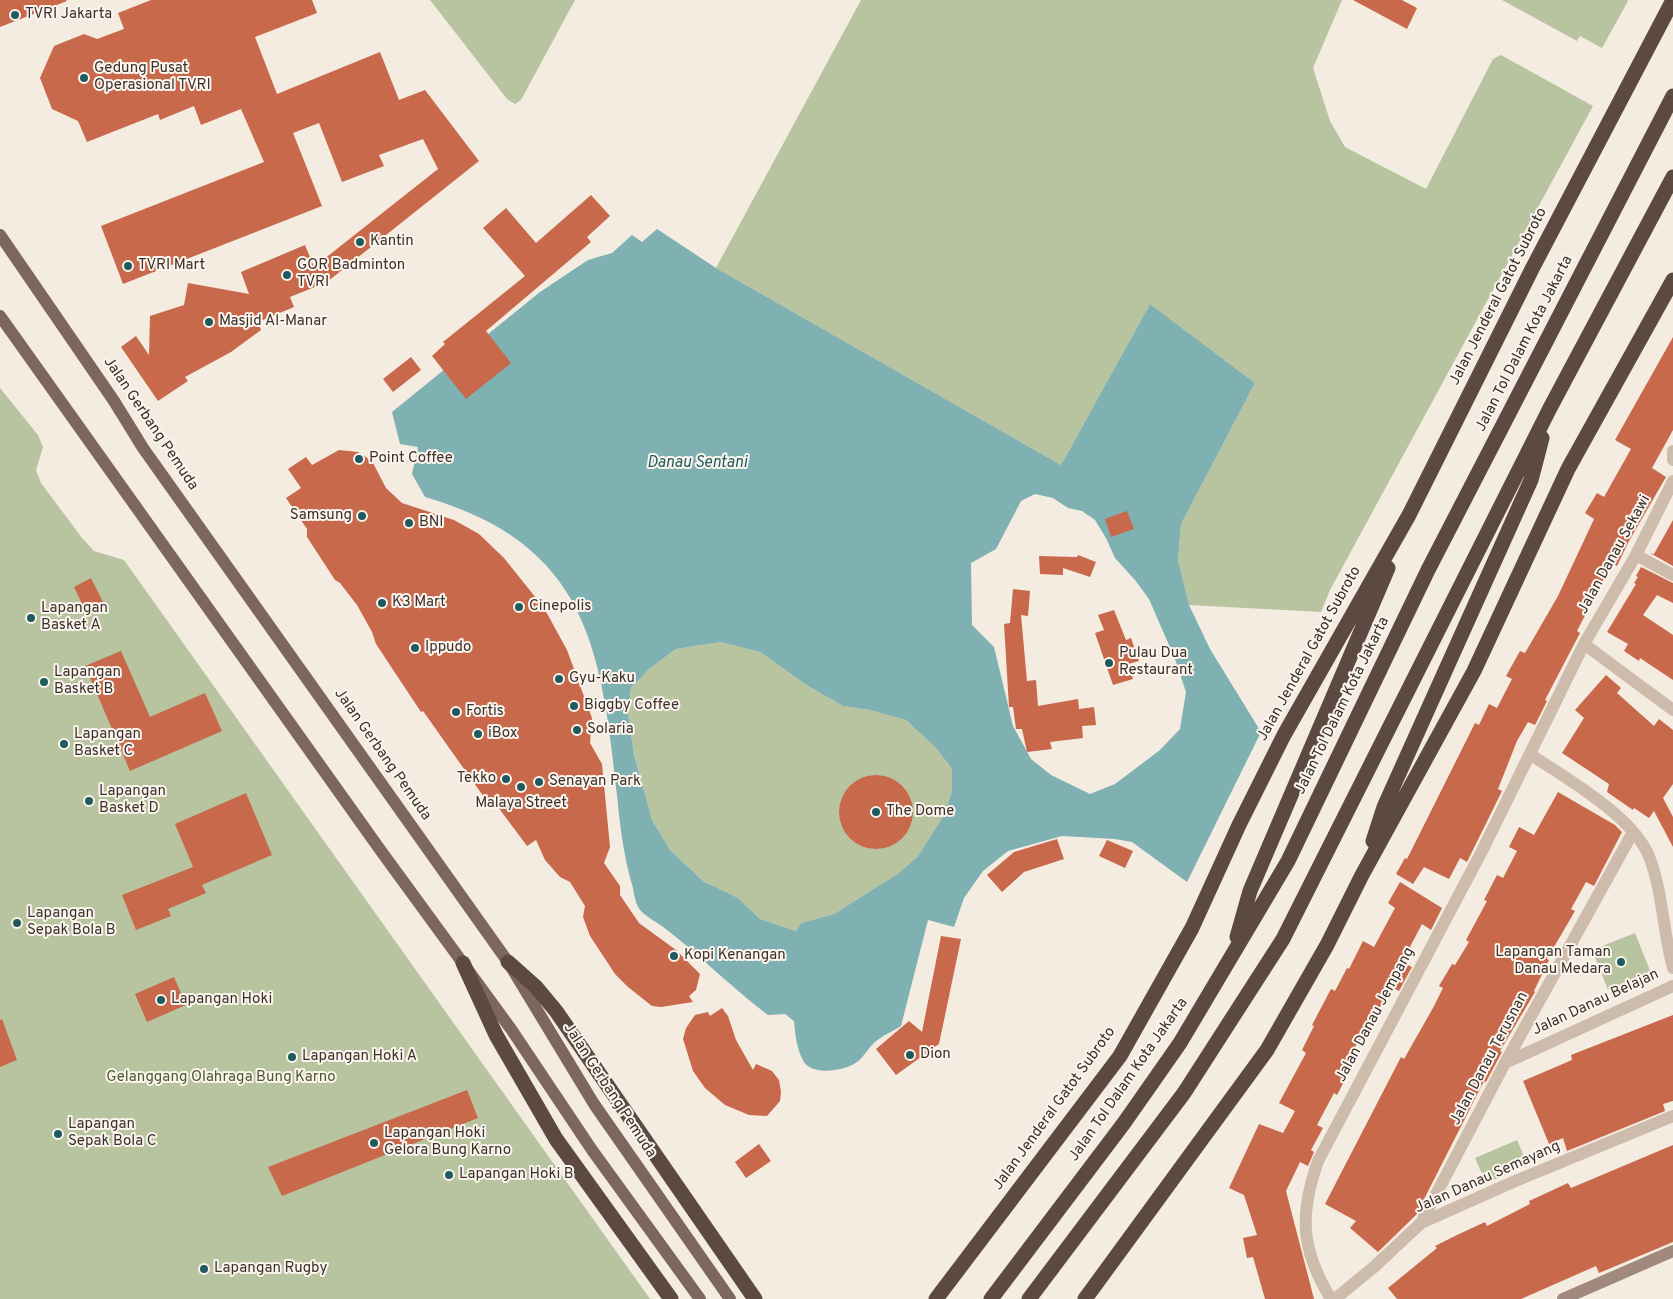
<!DOCTYPE html>
<style>
body{margin:0}
canvas{display:block;background:#f4ebe1}
</style>
<canvas width="1673" height="1299"></canvas>
<script>
const g = document.querySelector('canvas').getContext('2d');
g.lineJoin = 'round';
function paint(path, color) { g.fillStyle = color; g.fill(path, 'evenodd'); }
function strokePath(path, color, width, dash) { g.strokeStyle = color; g.lineWidth = width; g.lineCap = dash ? 'butt' : 'round'; g.setLineDash(dash || []); g.stroke(path); }
function label(font, color, halo, rows, align = 'center') {
  g.font = font + ' Overpass,sans-serif'; g.lineWidth = 4; g.setLineDash([]); g.textBaseline = 'middle'; g.strokeStyle = halo; g.fillStyle = color; for (const [text, x, y, turn = 0] of rows) {
    g.save(); g.translate(x, y); g.rotate((+turn || 0) * Math.PI / 180); g.textAlign = isNaN(turn) ? turn : align; if (halo) g.strokeText(text, 0, 0); g.fillText(text, 0, 0); g.restore();
  }
}
paint(new Path2D(`
 M430,0H575L521,100L515,104L507,99Z
 M861,0H1342L1313,68L1330,121L1345,147L1426,189L1493,59L1501,55L1593,106L1330,590L1321,612L1189,605L1178,560L1181,524L1255,383L1150,304L1061,465L716,268Z
 M1502,0H1627L1628,1L1602,48L1580,36L1577,41Z
 M0,388L38,435L43,447L36,470L41,483L82,538L94,551L124,560L650,1299H0Z
 M721,642L760,652L808,686L843,706L870,710L906,720L936,748L952,769V791L944,815L918,856L899,873L834,914L801,923L796,931L760,919L738,898L703,881L670,850L652,820L634,753L628,713L631,688L649,669L676,649Z
 M1635,933L1651,973L1608,990L1592,950Z
 M1517,1140L1528,1165L1486,1183L1475,1158Z`), '#b8c4a0');
paint(new Path2D(`
 M657,229L716,268L1061,465L1150,304L1255,383L1181,524L1178,560L1189,605L1210,649L1261,732L1187,882L1132,842L1115,839L1062,836L1008,851L983,871L964,898L954,927L928,920L901,1026C893,1031 882,1036 875,1042C868,1048 864,1057 857,1062C845,1071 813,1076 804,1062C797,1051 795,1034 794,1021L785,1014L768,1015C733,989 702,957 667,930C659,923 642,915 638,907C635,901 634,894 633,888C624,858 620,827 617,795C601,647 587,544 425,497L412,474L418,447L400,444L392,412L540,292L588,260L612,253L632,235L642,242ZM1035,494L1053,498L1068,508L1082,511L1095,520L1106,538L1115,558L1135,580L1149,599L1175,659L1186,692L1180,729L1160,750L1115,784L1090,794L1051,775L1031,759L1013,726L994,647L972,625L971,563L996,549L1021,501ZM721,642L760,652L808,686L843,706L870,710L906,720L936,748L952,769V791L944,815L918,856L899,873L834,914L801,923L796,931L760,919L738,898L703,881L670,850L652,820L634,754L628,713L631,688L649,669L676,649Z`), '#7fb0b2');
paint(new Path2D(`
 M0,0H66L67,1L0,27Z
 M151,0H312L317,13L255,37L277,94L380,52L399,100L425,90L479,161L327,282L290,297L294,307L258,322L261,330L231,352L185,377L188,381L158,401L121,347L136,336L149,355L150,316L184,305L188,283L249,294L241,272L305,245L314,267L438,169L423,139L379,155L384,166L342,182L319,123L293,133L322,206L123,284L101,226L264,162L241,109L201,125L194,106L160,120L158,114L87,142L78,121L52,109L40,78L54,46L84,34L97,39L124,29L118,13Z
 M1353,0H1402L1417,8L1407,29Z
 M591,195L610,216L587,237L591,242L486,331L511,363L466,399L432,356L445,344L443,342L525,276L483,228L506,208L536,243Z
 M1673,337V430L1652,468L1666,477L1629,541L1617,566L1612,563L1577,631L1580,633L1545,700L1547,701L1535,725L1528,722L1517,741L1498,789L1502,791L1467,862L1460,858L1449,879L1424,867L1413,884L1396,874L1405,858L1407,859L1475,723L1479,725L1489,704L1497,708L1512,679L1506,676L1520,651L1525,653L1558,596L1594,519L1585,513L1597,493L1604,497L1631,449L1615,440Z
 M411,357L421,370L393,392L383,379Z
 M339,450L358,452L366,457L373,463L386,488L402,503L454,520L479,534L504,558L544,608L567,650L592,718L590,743L602,764L610,847L604,863L620,886V895L639,923L676,950L700,974L696,990L689,996L693,1002L661,1007L652,1006L628,987L615,974L590,936L583,917L585,906L570,882L560,877L545,860L536,840L527,846L495,803L486,800L423,711L421,712L376,644L372,632L357,605L340,583L335,580L307,537V529L286,498L301,488L288,469L306,457L312,465Z
 M1127,511L1134,529L1111,537L1105,519Z
 M1673,520V566L1650,553L1654,554Z
 M1078,555L1096,562L1090,577L1063,568V575L1040,574L1039,556L1077,557Z
 M1641,567L1673,583V603L1657,595L1643,615L1673,635V680L1640,658L1639,661L1624,651L1628,644L1607,632L1636,584L1634,583L1638,577L1636,576Z
 M91,578L106,608L88,616L74,587Z
 M1013,589L1030,591L1028,616L1021,615L1027,681L1036,680L1038,706L1078,699L1079,709L1094,707L1096,725L1082,726L1083,738L1050,742L1052,749L1027,752L1022,729H1016L1013,707H1009L1004,624L1010,623Z
 M1114,610L1126,640L1131,638L1139,661L1128,664L1133,679L1113,685L1095,633L1104,630L1098,615Z
 M121,651L150,717L205,693L222,731L130,771L85,666Z
 M1606,675L1621,688L1617,693L1654,726L1659,719L1673,730V784L1663,798L1673,817V847L1654,811L1649,818L1634,808L1633,810L1607,792L1609,784L1562,753L1584,718L1575,710Z
 M839 812a37 37 0 1 1 74 0a37 37 0 1 1-74 0Z
 M1558,792L1615,825L1622,832L1594,886L1586,882L1571,909L1575,911L1547,959L1549,960L1534,991L1535,992L1500,1051L1502,1052L1486,1082L1484,1081L1416,1215L1378,1252L1350,1228L1356,1221L1325,1204L1401,1057L1404,1059L1433,1008L1443,988L1439,986L1452,964L1455,965L1469,942L1466,940L1487,901L1484,900L1497,875L1503,878L1517,851L1509,847L1519,827L1534,835Z
 M246,793L272,855L202,885L206,893L168,909L171,916L136,930L122,895L193,867L175,824Z
 M1057,839L1064,859L1024,872L1002,892L987,875L1014,852Z
 M1107,840L1133,851L1125,868L1099,856Z
 M1400,882L1442,908L1431,930L1422,924L1402,962L1412,967L1399,991L1391,987L1368,1029L1355,1047L1342,1074L1347,1076L1337,1095L1334,1093L1317,1125L1323,1128L1311,1150L1314,1152L1308,1166L1300,1162L1286,1191L1314,1299H1265L1253,1257L1247,1258L1243,1238L1257,1235L1244,1195L1229,1188L1259,1124L1283,1133L1295,1111L1279,1103L1306,1053L1302,1050L1314,1026L1312,1025L1331,989L1335,991L1347,968L1349,969L1363,941L1374,947L1395,908L1388,903Z
 M941,936L961,939L939,1044L896,1075L876,1049L909,1021L922,1032Z
 M174,977L186,1005L147,1022L135,994Z
 M722,1008L728,1016L736,1040L753,1070L756,1064L772,1071L779,1080L781,1092L780,1101L767,1116L749,1115L725,1105L705,1088L693,1071L683,1039L686,1028L695,1015L708,1012L710,1016Z
 M1673,1015V1101L1663,1104L1665,1111L1567,1151L1563,1138L1549,1144L1523,1081L1572,1060L1571,1055Z
 M2,1019L17,1060L0,1067V1020Z
 M467,1090L478,1118L282,1196L268,1167Z
 M759,1144L771,1161L746,1178L735,1162Z
 M1673,1145V1242L1599,1273L1596,1266L1521,1299H1397L1388,1288L1437,1248L1435,1246L1457,1235L1485,1222L1487,1226L1530,1204L1529,1201L1568,1183L1571,1188Z`), '#c8694b');
strokePath(new Path2D(`
 M1673,451V460
 M1636,555L1673,575
 M1584,644L1673,710
 M1531,755C1566,778 1636,818 1650,859C1663,894 1663,932 1673,968
 M1505,1063L1673,986
 M1421,1223L1505,1063L1633,832
 M1331,1299C1301,1250 1299,1215 1318,1161L1482,851L1584,644L1636,555L1673,481
 M1335,1299L1374,1267L1421,1223L1513,1182L1673,1116`), '#cdbbac', 12);
strokePath(new Path2D(`
 M1563,1299L1673,1251`), '#a18a7d', 12);
strokePath(new Path2D(`
 M0,235L114,401L143,448L508,962L594,1104L730,1299
 M0,316L381,851L511,1029L592,1150L700,1299`), '#7d675c', 12);
strokePath(new Path2D(`
 M1373,841L1384,807L1531,480L1542,438
 M1237,937L1250,891L1388,568
 M508,962L536,987L556,1011L755,1299
 M463,963L496,1035L556,1139L671,1299
 M936,1299L1120,1056L1192,928L1239,825L1284,735L1409,515L1532,269L1673,0
 M991,1299L1124,1123L1180,1043L1288,861L1428,570L1673,96
 M1029,1299L1184,1093L1283,939L1550,408L1673,177
 M1085,1299L1267,1050L1327,945L1362,875L1474,671L1568,469L1673,280`), '#5c4a42', 15);
for (const [x, y, r, color] of [
 [15,15,5,"#1f5a5e"],
 [84,78,5,"#1f5a5e"],
 [360,242,5,"#1f5a5e"],
 [128,266,5,"#1f5a5e"],
 [287,275,5,"#1f5a5e"],
 [209,322,5,"#1f5a5e"],
 [359,459,5,"#1f5a5e"],
 [362,516,5,"#1f5a5e"],
 [409,523,5,"#1f5a5e"],
 [382,603,5,"#1f5a5e"],
 [519,607,5,"#1f5a5e"],
 [31,618,5,"#1f5a5e"],
 [415,648,5,"#1f5a5e"],
 [1109,663,5,"#1f5a5e"],
 [559,679,5,"#1f5a5e"],
 [44,682,5,"#1f5a5e"],
 [574,706,5,"#1f5a5e"],
 [456,712,5,"#1f5a5e"],
 [577,730,5,"#1f5a5e"],
 [478,734,5,"#1f5a5e"],
 [64,744,5,"#1f5a5e"],
 [506,779,5,"#1f5a5e"],
 [539,782,5,"#1f5a5e"],
 [521,787,5,"#1f5a5e"],
 [89,801,5,"#1f5a5e"],
 [876,812,5,"#1f5a5e"],
 [17,923,5,"#1f5a5e"],
 [674,956,5,"#1f5a5e"],
 [1621,962,5,"#1f5a5e"],
 [161,1000,5,"#1f5a5e"],
 [910,1055,5,"#1f5a5e"],
 [292,1057,5,"#1f5a5e"],
 [58,1134,5,"#1f5a5e"],
 [374,1143,5,"#1f5a5e"],
 [449,1175,5,"#1f5a5e"],
 [204,1269,5,"#1f5a5e"]
]) { const dot = new Path2D(); dot.arc(x, y, r, 0, 2 * Math.PI); g.fillStyle = color; g.fill(dot); strokePath(dot, '#fbf5ee', 2); }
label('15px', '#3b302b', '#fbf5ee', [
 ["TVRI Jakarta",25,15],
 ["Gedung Pusat",94,69],
 ["Operasional TVRI",94,86],
 ["Kantin",370,242],
 ["TVRI Mart",138,266],
 ["GOR Badminton",297,266],
 ["TVRI",297,283],
 ["Masjid Al-Manar",219,322],
 ["Point Coffee",369,459],
 ["Samsung",352,516,"right"],
 ["BNI",419,523],
 ["K3 Mart",392,603],
 ["Cinepolis",529,607],
 ["Lapangan",41,609],
 ["Basket A",41,626],
 ["Ippudo",425,648],
 ["Pulau Dua",1119,654],
 ["Restaurant",1119,671],
 ["Lapangan",54,673],
 ["Basket B",54,690],
 ["Gyu-Kaku",569,679],
 ["Biggby Coffee",584,706],
 ["Fortis",466,712],
 ["Solaria",587,730],
 ["iBox",488,734],
 ["Lapangan",74,735],
 ["Basket C",74,752],
 ["Tekko",496,779,"right"],
 ["Senayan Park",549,782],
 ["Lapangan",99,792],
 ["Basket D",99,809],
 ["Malaya Street",521,804,"center"],
 ["The Dome",886,812],
 ["Lapangan",27,914],
 ["Sepak Bola B",27,931],
 ["Lapangan Taman",1611,953,"right"],
 ["Danau Medara",1611,970,"right"],
 ["Kopi Kenangan",684,956],
 ["Lapangan Hoki",171,1000],
 ["Dion",920,1055],
 ["Lapangan Hoki A",302,1057],
 ["Lapangan",68,1125],
 ["Sepak Bola C",68,1142],
 ["Lapangan Hoki",384,1134],
 ["Gelora Bung Karno",384,1151],
 ["Lapangan Hoki B",459,1175],
 ["Lapangan Rugby",214,1269]
], 'left');
label('15px', '#3b302b', '#fbf5ee', [
 ["Jalan Jenderal Gatot Subroto",1499,297,-63],
 ["Jalan Tol Dalam Kota Jakarta",1525,344,-63],
 ["Jalan Gerbang Pemuda",150,424,56],
 ["Jalan Danau Sekawi",1615,555,-61],
 ["Jalan Jenderal Gatot Subroto",1310,654,-61],
 ["Jalan Tol Dalam Kota Jakarta",1343,706,-64],
 ["Jalan Gerbang Pemuda",382,755,55],
 ["Jalan Danau Belajan",1596,1003,-25],
 ["Jalan Danau Jempang",1376,1015,-62],
 ["Jalan Danau Terusnan",1490,1059,-62],
 ["Jalan Tol Dalam Kota Jakarta",1129,1080,-55],
 ["Jalan Gerbang Pemuda",609,1091,57],
 ["Jalan Jenderal Gatot Subroto",1055,1109,-54],
 ["Jalan Danau Semayang",1488,1178,-24]
]);
label('15px', '#4a5a2e', '#fbf5ee', [
 ["Gelanggang Olahraga Bung Karno",221,1078]
]);
label('italic 16px', '#1f5a5e', '#fbf5ee', [
 ["Danau Sentani",697,464]
]);
</script>
